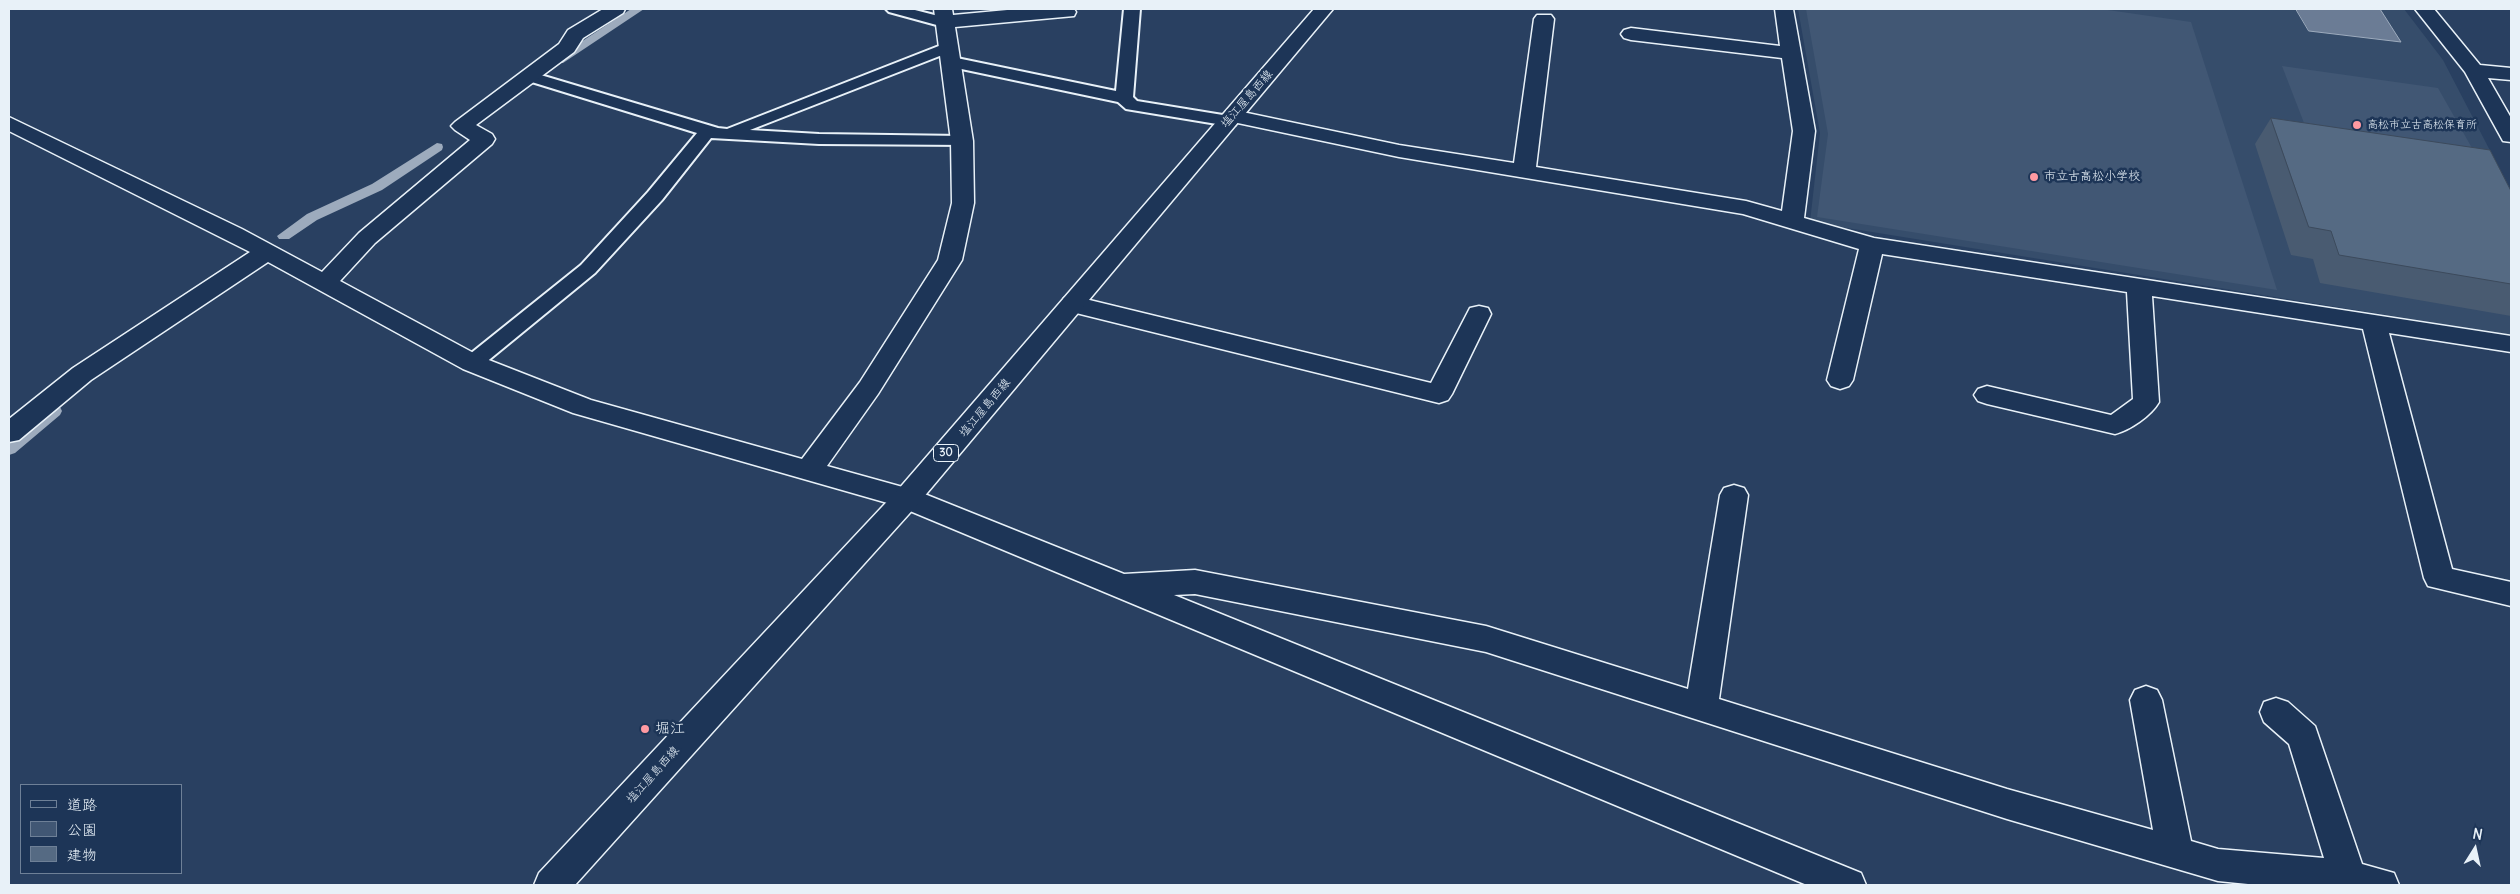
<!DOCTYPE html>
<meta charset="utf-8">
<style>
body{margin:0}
#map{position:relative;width:2520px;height:894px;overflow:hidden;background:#294061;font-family:Delius,"Klee One",sans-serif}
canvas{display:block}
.frame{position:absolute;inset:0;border:10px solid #e8f1f8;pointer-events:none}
.legend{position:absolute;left:20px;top:784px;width:162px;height:90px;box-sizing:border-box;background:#1d3557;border:1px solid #6e8097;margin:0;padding:6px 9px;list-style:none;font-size:15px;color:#e8f1f8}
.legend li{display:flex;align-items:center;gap:10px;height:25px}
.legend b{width:25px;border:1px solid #6e8097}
.north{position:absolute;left:2450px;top:824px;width:50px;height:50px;-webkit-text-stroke:4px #1d3557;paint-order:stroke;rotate:10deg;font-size:14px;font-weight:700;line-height:20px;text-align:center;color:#e8f1f8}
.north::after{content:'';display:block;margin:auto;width:18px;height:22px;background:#e8f1f8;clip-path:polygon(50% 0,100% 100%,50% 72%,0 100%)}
</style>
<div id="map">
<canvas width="2520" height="894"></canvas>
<div class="frame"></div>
<ul class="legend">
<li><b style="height:6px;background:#1d3557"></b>道路</li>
<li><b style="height:14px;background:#415774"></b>公園</li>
<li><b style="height:14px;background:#556a83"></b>建物</li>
</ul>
<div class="north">N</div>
</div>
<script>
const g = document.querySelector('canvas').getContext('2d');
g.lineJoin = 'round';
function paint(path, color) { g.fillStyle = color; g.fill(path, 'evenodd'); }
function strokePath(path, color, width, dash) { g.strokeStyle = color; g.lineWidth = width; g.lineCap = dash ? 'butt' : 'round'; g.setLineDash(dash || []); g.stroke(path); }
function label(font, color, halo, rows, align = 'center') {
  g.font = font + ' Delius,"Klee One",sans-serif'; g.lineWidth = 5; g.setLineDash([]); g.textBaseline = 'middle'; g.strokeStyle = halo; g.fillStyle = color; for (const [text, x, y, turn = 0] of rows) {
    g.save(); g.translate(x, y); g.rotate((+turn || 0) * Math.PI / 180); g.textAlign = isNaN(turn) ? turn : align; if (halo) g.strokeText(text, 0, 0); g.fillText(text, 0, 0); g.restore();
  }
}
paint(new Path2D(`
 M1798,9H2404L2443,60L2511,191V335L1810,222L1820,133Z`), '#364d6b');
paint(new Path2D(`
 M1806,9H2101L2191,22L2277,290L1817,217L1828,134Z
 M2282,66L2438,88L2485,171L2311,141Z`), '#415774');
const water = new Path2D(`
 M2296,9H2380L2401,42L2309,31Z`);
paint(water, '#6b7c95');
strokePath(water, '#9dabbd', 1);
paint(new Path2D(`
 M631,9H644L563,63H555V59Z
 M437,143L442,144L443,147L442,150L382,190L317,220L289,239H279L277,236L307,214L372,184Z
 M54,406L60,407L62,411L60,415L15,453L9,455V440L48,407Z`), '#9dabbd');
const lane = new Path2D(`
 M886,9H911L950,19L952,22L944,27L889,12Z
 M1124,9H1140L1133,97L1137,101L1235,117L1238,121L1235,125L1229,126L1132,110L1126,109L1118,102L952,67L944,62L952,57L1116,91Z
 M949,42L955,44L957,47L955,50L750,130L819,134L962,136L968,137L971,141L968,145L819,144L711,138L662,200L595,273L479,368L472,370L465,368L461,363L465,358L581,265L648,192L697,133L522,79L520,76L522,73H534L718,128L727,129Z`);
const street = new Path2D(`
 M603,9H625L623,13L583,38L574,52L476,125L492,134L495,139L492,144L375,243L340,281L481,357L591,400L802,459L860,382L938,260L952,203L951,141L934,9H952L953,15L1018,9H1074L1076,12L1074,16L955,27L973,141L974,203L962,260L878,394L827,466L917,491L1124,574L1195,570L1486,626L1688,689L1720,495L1724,488L1734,485L1744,488L1748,495L1719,699L2007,789L2153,830L2130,700L2135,690L2146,686L2157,690L2162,700L2191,841L2218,849L2324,858L2289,744L2264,722L2260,712L2264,702L2276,698L2288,702L2315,726L2362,864L2394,873L2399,885H2258L2218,881L2007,819L1486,652L1195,594L1174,595L1861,873L1866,885H1807L898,506L573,413L463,369L268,262L91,380L19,440L9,442V419L73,368L250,252L9,131V117L242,229L322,272L359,233L470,140L455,130L451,126L455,122L559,44L568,30Z
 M1775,9H1793L1815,131L1804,218L1874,238L2511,336V352L2389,333L2452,569L2511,582V606L2428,586L2424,578L2363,329L2152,296L2159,402C2151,416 2130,430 2115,434L1987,404L1978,401L1974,395L1978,389L1987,386L2111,415L2133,399L2127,292L1882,254L1853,380L1849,386L1840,389L1831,386L1827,380L1859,249L1743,214L1399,157L1233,122L1226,120L1223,116L1226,112L1233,110L1399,145L1514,163L1534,19L1537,15H1551L1554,19L1536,167L1746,201L1782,211L1793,131L1782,58L1631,40L1624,38L1621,34L1624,30L1631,28L1780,46Z
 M2415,9H2434L2480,65L2511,68V80L2488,78L2511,118V142L2503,141L2465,72Z
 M1073,296L1431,383L1470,308L1479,306L1488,308L1491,314L1452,394L1448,400L1439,403L1064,310L1061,304L1064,298Z`);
const primary = new Path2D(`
 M1314,9H1333L917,505L575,885H534L539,873L897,491Z`);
strokePath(lane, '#e8f1f8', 4);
strokePath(street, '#e8f1f8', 3);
strokePath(primary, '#e8f1f8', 3);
paint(lane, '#1d3557');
paint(street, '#1d3557');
paint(primary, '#1d3557');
paint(new Path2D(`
 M2271,118L2511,191V316L2320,283L2313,259L2291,255L2255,144Z`), '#495b71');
const building = new Path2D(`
 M2271,118L2490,150L2511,191V284L2339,255L2331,231L2309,227Z`);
paint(building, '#556a83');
strokePath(building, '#3c4a5c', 1);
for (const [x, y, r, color] of [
 [2357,125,5,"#ff9aa2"],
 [2034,177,5,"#ff9aa2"],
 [645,729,5,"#ff9aa2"]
]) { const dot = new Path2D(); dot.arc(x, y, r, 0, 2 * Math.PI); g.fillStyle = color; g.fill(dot); strokePath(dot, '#1d3557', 2); }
label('11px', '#e8f1f8', '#1d3557', [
 ["高松市立古高松保育所",2367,125]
], 'left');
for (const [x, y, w] of [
 [946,453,25]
]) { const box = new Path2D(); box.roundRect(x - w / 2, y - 8.5, w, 17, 4); g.fillStyle = '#1d3557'; g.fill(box); strokePath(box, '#e8f1f8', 1); }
label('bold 11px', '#e8f1f8', null, [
 ["30",946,453]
]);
label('12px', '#e8f1f8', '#1d3557', [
 ["塩江屋島西線",1247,99,-49],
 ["塩江屋島西線",985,408,-50],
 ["塩江屋島西線",653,775,-48]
]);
label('12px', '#e8f1f8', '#1d3557', [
 ["市立古高松小学校",2044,177]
], 'left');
label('15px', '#e8f1f8', '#1d3557', [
 ["堀江",655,729]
], 'left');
</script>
